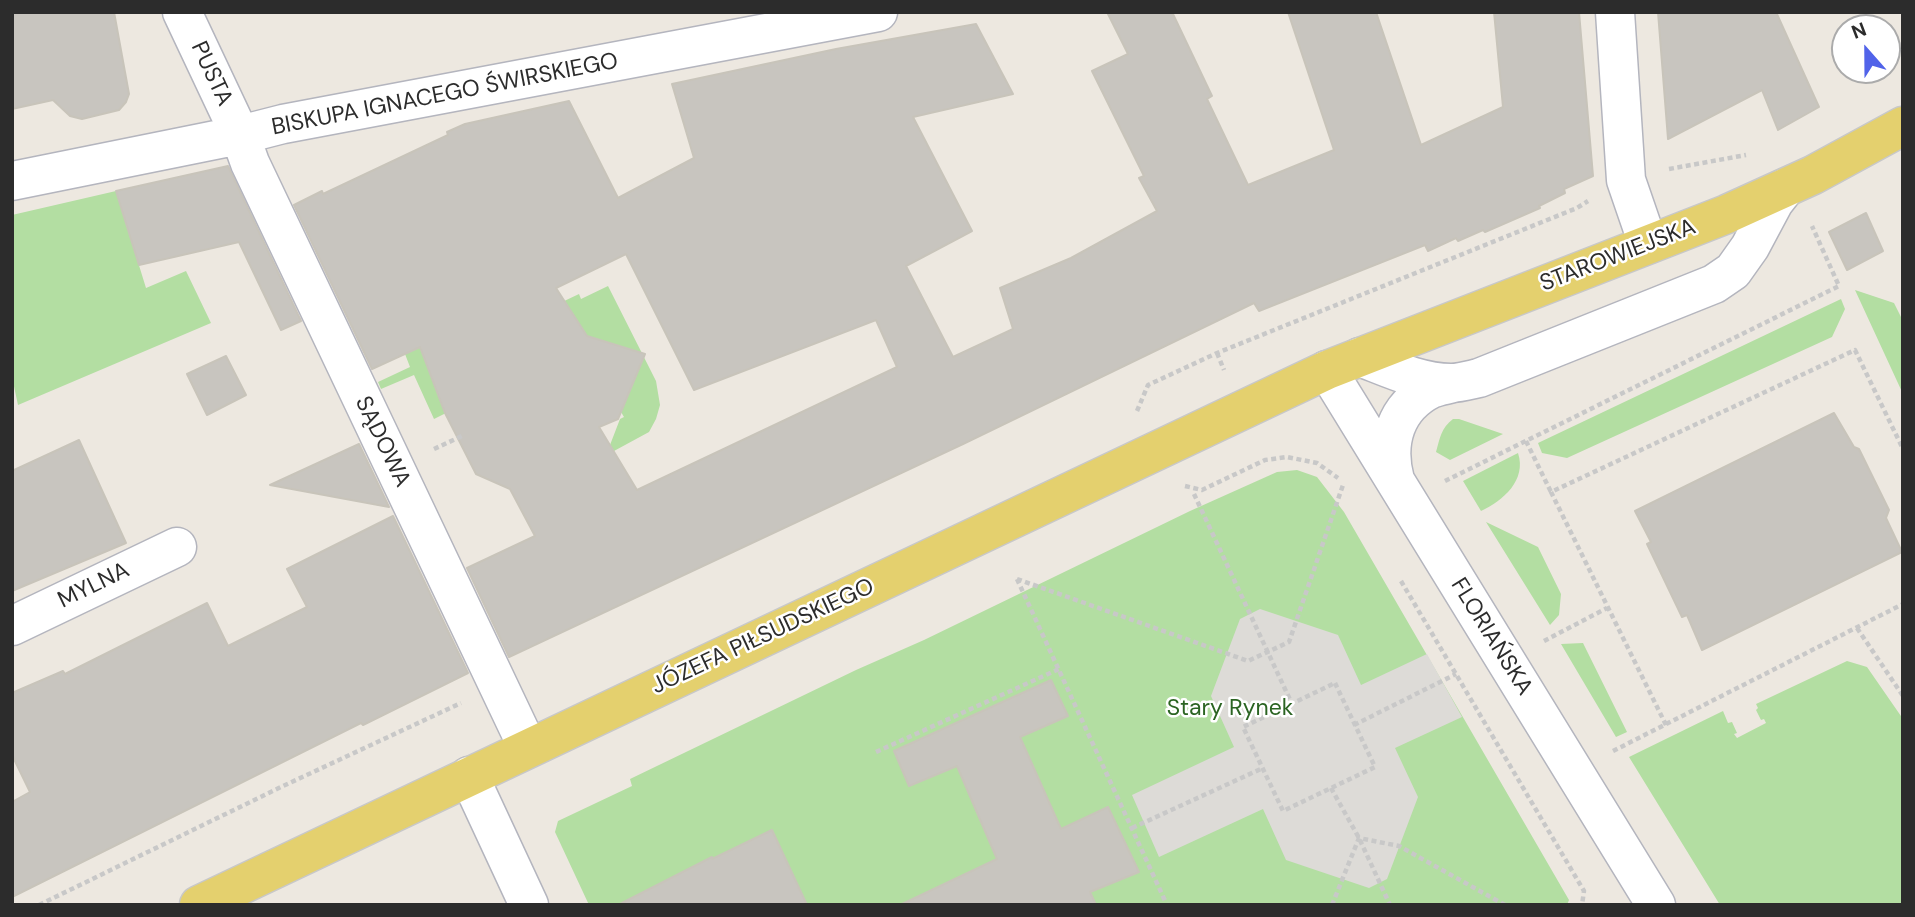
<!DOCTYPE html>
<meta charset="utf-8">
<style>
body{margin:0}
#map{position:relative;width:1915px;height:917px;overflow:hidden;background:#ede8e0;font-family:"DM Sans",sans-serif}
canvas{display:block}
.frame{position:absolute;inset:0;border:14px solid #2c2c2c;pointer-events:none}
.north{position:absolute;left:1831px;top:14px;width:70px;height:70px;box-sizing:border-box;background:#fff;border:2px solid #ababab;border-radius:50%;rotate:339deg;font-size:19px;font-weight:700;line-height:28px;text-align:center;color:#2c2c2c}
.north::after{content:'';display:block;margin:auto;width:24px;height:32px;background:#5163e9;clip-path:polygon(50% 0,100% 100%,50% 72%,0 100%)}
</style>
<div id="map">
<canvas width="1915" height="917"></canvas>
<div class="frame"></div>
<div class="north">N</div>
</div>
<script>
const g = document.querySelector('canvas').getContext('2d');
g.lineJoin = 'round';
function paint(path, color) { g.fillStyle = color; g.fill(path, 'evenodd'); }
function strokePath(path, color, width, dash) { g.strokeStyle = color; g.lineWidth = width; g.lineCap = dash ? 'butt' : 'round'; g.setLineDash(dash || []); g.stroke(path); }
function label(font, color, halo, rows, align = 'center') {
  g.font = font + ' "DM Sans",sans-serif'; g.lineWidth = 5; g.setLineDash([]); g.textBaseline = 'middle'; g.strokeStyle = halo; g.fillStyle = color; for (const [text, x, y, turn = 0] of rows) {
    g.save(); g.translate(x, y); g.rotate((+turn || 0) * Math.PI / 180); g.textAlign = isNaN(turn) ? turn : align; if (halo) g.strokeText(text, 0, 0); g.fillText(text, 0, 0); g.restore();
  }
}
paint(new Path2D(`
 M116,191L146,288L186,271L211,323L18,405L12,377V215Z
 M421,272L442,394L439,397L450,411L434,419L414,375L381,389L378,382L410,367L405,354Z
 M608,286L656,381L660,405L656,419L649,432L614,451L610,445L620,419L624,417L621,412L618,413L611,399L630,390L635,379L620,346L522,321L579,294L581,299Z
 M1855,290L1894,303L1903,321V394Z
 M1841,299L1845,309L1832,337L1567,458L1542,453L1538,443Z
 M1453,419H1459L1503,434L1450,460L1436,452C1440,438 1441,428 1453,419Z
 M1518,453C1527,480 1503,501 1481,511L1463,481Z
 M1297,470L1317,477L1344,512L1569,900L1567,905H589L555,832L558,821L632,786L630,779L856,670L924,640L1190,511L1277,472Z
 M1486,522L1538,547L1561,594L1559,615L1550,625Z
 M1583,643L1627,732L1616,737L1561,644Z
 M1847,661L1867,667L1903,719V905H1720L1629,757L1723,711L1728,723L1732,722L1737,733L1734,734L1737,738L1766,723L1764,719L1761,720L1756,710L1758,708L1756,704Z`), '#b3dea2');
paint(new Path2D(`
 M1260,609L1338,635L1361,685L1427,654L1462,717L1395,748L1418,797L1387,879L1369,888L1286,860L1263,809L1159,857L1132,795L1234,747L1211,696L1240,619Z`), '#dddbd7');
const building = new Path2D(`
 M12,12H114L129,94L126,102L119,110L82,119L70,116L53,100L12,109Z
 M1107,12H1172L1212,96L1207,99L1248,185L1334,150L1288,12H1376L1421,145L1503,107L1494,12H1579L1593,176L1564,189L1565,193L1539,206L1540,208L1485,232L1483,230L1458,241L1456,238L1428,251L1425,245L1259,311L1254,303L963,444L509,657L467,568L535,536L510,489L476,474L445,413L420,347L372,369L294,205L322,191L323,194L448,135L447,132L465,124L569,101L618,198L694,158L672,84L836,49L976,24L1013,94L913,117L972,231L906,266L953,357L1013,329L1000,288L1071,258L1157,211L1139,178L1144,176L1092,71L1128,54ZM626,254L694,390L876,320L897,367L637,490L599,427L618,419L645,354L587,336L556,288Z
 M1658,12H1776L1819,107L1778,130L1762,90L1668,139Z
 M228,166L301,321L281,330L239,242L139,265L116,191Z
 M1866,213L1883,251L1847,270L1829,232Z
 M226,356L246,395L207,415L187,374Z
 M1834,413L1854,447L1859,449L1889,510L1886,518L1902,552L1702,650L1687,615L1682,617L1647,544L1651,542L1635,511Z
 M79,440L126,543L12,591V471Z
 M359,444L389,507L270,485Z
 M393,516L468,673L363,725L361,723L12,897V802L30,792L12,755V693L63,671L65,674L207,603L228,646L307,607L287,569Z
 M1051,680L1068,716L1020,737L1061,829L1108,807L1139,872L1090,892L1096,905H900L997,859L957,766L909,786L894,751Z
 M772,830L807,905H618L712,857V859Z`);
paint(building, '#c8c5bf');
strokePath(building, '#c8c4ba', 2);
const minor = new Path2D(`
 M182,12L240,135L250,163L528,748
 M1615,12L1626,180L1648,244
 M12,181L240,135L283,124L878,12
 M1360,357C1389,368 1420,383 1451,383C1460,383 1470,380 1479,378L1714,284L1733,271L1750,247L1774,202L1785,188
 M1327,370L1656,905
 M1395,480C1385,443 1395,407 1431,389C1438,386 1446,385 1453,383
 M12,626L177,547
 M469,776L529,905`);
const major = new Path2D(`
 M199,905L1327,370L1727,214L1813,175L1903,126`);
strokePath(minor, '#b4b5be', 41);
strokePath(major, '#c8c8c8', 41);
strokePath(new Path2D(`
 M1669,169L1746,155
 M1217,353L1224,370
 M1137,411L1148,385L1217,353L1577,208L1588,201
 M1526,441L1551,492
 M434,449L462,436
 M1445,481L1839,286L1812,226
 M1185,486L1202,490L1265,460L1287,457L1317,463L1338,478
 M1194,494L1292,704
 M1017,579L1248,661L1289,642L1343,485
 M1017,579L1167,905
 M1401,581L1584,891L1582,905
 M1857,628L1903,696
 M1544,641L1607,608
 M1335,683L1375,767L1283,811L1243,727Z
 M1354,725L1456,674
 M1666,725L1551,492L1855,350L1903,449
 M1613,751L1903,604
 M876,752L1059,669
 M1331,788L1359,838L1390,905
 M1132,828L1263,768
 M39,905L281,787L461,703
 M1332,905L1359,838L1399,846L1505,905`), '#c8c8c8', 4.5, [5, 3.5]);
strokePath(minor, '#fff', 38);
strokePath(major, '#e4d06e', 38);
label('23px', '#2c2c2c', '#fff', [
 ["PUSTA",211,74,65],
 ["BISKUPA IGNACEGO ŚWIRSKIEGO",445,95,-11],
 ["STAROWIEJSKA",1618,256,-21],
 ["SĄDOWA",382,442,64],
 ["MYLNA",94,586,-26],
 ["JÓZEFA PIŁSUDSKIEGO",763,637,-25],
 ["FLORIAŃSKA",1491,637,58]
]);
label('23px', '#2b6422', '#fff', [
 ["Stary Rynek",1230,709]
]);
</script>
